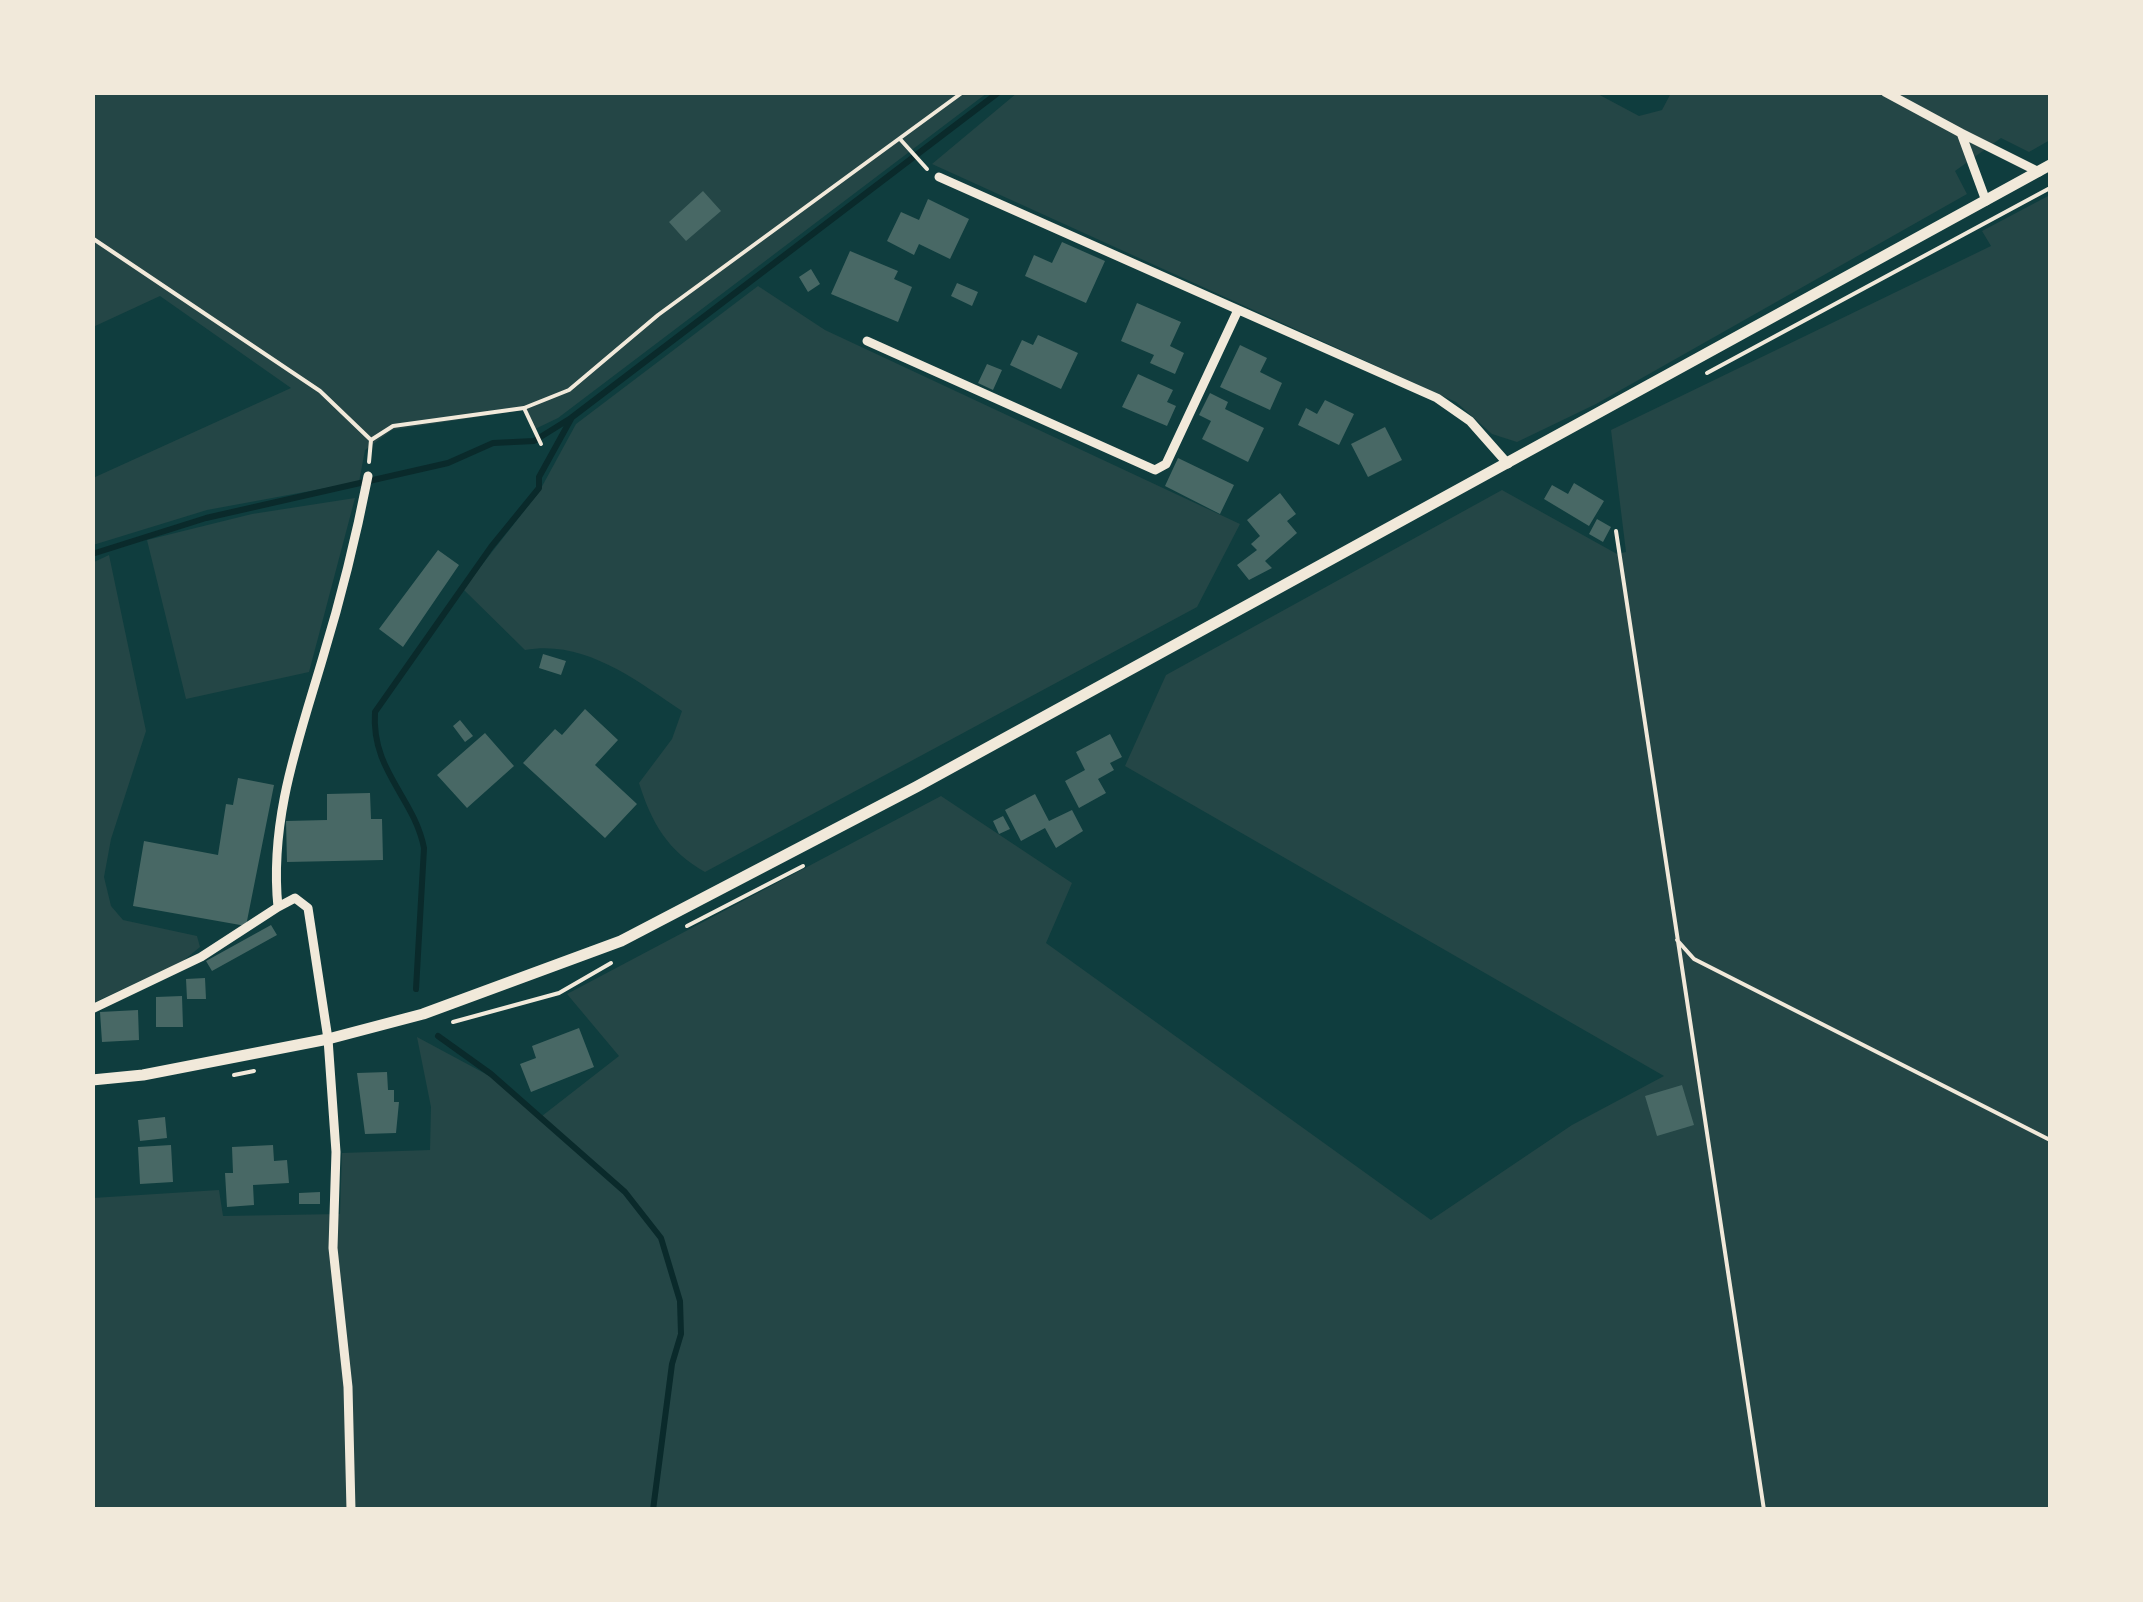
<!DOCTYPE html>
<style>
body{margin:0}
#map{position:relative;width:2143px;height:1602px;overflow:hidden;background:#0f3d3e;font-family:Karla,sans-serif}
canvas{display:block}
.frame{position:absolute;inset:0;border:95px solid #f1e9da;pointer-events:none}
</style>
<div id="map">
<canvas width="2143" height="1602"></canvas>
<div class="frame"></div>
</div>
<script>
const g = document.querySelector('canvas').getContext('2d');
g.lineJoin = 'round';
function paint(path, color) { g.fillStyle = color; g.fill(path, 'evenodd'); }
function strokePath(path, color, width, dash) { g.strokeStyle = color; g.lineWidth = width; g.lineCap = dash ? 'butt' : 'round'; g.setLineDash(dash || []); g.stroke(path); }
paint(new Path2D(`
 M1594,92L1639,116L1662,110L1671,93H2050V140L2029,152L2001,138L1955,171L1967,194L1596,404L1517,442L1492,434L1456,402L932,164L1017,93Z
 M93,93H987L558,418L535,429L523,410L392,430L365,450L359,482L207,510L93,545V478L291,388L160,296L93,327Z
 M2050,195V1509L93,1510V1198L219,1190L223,1216L340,1214L342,1153L430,1150L431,1107L417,1037L497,1080L542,1116L619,1056L567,994L941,796L1072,883L1046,943L1431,1220L1572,1125L1664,1076L1125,766L1166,675L1502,490L1617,554L1626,552L1611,430L1991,246L1982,231Z
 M758,286L825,330L1240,524L1197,607L705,872C668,851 652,824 639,783L672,739L682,711C636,680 584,639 525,650L463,589L539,492L576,424Z
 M355,498L309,672L186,699L147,540L252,514Z
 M109,555L146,731L111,839L104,877L111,906L123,920L197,936L200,947L183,961L93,1003L92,563Z`), '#244646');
strokePath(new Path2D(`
 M92,554L206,518L448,463L493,443L534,441L571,418L999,92
 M416,989L424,848C414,797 371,771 375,712L491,547L539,488V477L571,419
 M438,1036L491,1074L625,1192L661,1238L680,1301L681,1334L672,1364L653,1510`), '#0a2a2b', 6);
paint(new Path2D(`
 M703,191L721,211L686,241L669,222Z
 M928,199L969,219L950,259L919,244L914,255L887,241L901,212L919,220Z
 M1062,242L1105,261L1086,303L1025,276L1034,255L1052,263Z
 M850,251L898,271L894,279L912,287L898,322L831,294Z
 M811,269L820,284L808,292L799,277Z
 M957,283L978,292L972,306L951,296Z
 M1137,303L1181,322L1170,346L1184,353L1175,374L1150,363L1154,355L1121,341Z
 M1038,335L1078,353L1061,389L1010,365L1022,340L1033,345Z
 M1240,345L1267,358L1260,372L1282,383L1270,410L1220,387Z
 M987,364L1002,370L993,390L978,383Z
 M1138,374L1173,390L1167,402L1176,406L1167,426L1122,407Z
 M1210,393L1228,402L1225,409L1264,428L1248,462L1202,439L1211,421L1199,415Z
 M1325,400L1354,414L1339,445L1298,425L1306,408L1317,414Z
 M1385,427L1402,460L1368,477L1351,444Z
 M1178,458L1234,485L1220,514L1165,486Z
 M1574,483L1604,501L1589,526L1544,499L1552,485L1568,494Z
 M1280,493L1296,514L1287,521L1297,533L1265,561L1272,568L1249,580L1237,565L1257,550L1251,544L1260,536L1247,520Z
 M1597,519L1611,527L1603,542L1589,534Z
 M438,550L459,565L403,647L379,629Z
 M543,654L566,661L561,675L539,668Z
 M585,709L618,740L595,765L637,804L605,838L523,763L555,729L562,735Z
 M460,720L473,736L465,742L453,726Z
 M485,733L514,766L467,808L437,775Z
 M1110,734L1122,757L1110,763L1114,770L1098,779L1106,793L1079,808L1065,781L1085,770L1076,752Z
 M238,778L274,785L246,926L133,906L144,841L218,855L226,804L233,805Z
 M370,793L371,819H382L383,860L287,862L286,821L327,820V794Z
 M1035,794L1049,821L1072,810L1083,831L1056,848L1045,828L1021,841L1005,810Z
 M1003,816L1010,829L999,834L993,821Z
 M271,925L277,935L212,971L206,961Z
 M205,978L206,999H187L186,979Z
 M182,996L183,1027H156V997Z
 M138,1010L139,1040L102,1042L100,1012Z
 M579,1028L594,1067L531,1092L520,1064L536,1058L532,1046Z
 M387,1072L388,1090H394V1102H399L396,1133L365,1134L357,1073Z
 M1682,1085L1694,1125L1657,1136L1645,1096Z
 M165,1117L167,1138L140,1141L138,1120Z
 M171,1145L173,1182L140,1184L138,1147Z
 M273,1145L274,1161L287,1160L289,1183L253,1185L254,1205L227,1207L225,1173H233L232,1147Z
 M320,1192V1204H299V1193Z`), '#486865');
strokePath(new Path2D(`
 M900,139L927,169
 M92,238L320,391L371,440
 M1707,373L2050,188
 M524,408L541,444
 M369,462L371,440L393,426L524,408L569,390L658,315L963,92
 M1616,531L1764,1510
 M687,926L803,866
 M1677,940L1694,959L2050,1140
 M453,1022L559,993L611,963
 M234,1075L254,1071`), '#f1e9da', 4);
strokePath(new Path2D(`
 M1885,92L1961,133L1986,201
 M1961,133L2039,172
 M939,177L1437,398L1470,421L1508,464
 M867,341L1155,470L1166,464L1238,310
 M278,907L295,898L308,908L328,1039L336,1152L333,1248L348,1387L351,1510
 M92,1009L201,957L278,907C269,819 299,739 323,657C341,598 356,537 368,476`), '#f1e9da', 9);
strokePath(new Path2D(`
 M92,1080L143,1075L328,1039L423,1014L621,941L916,787L2050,165`), '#f1e9da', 11);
</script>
